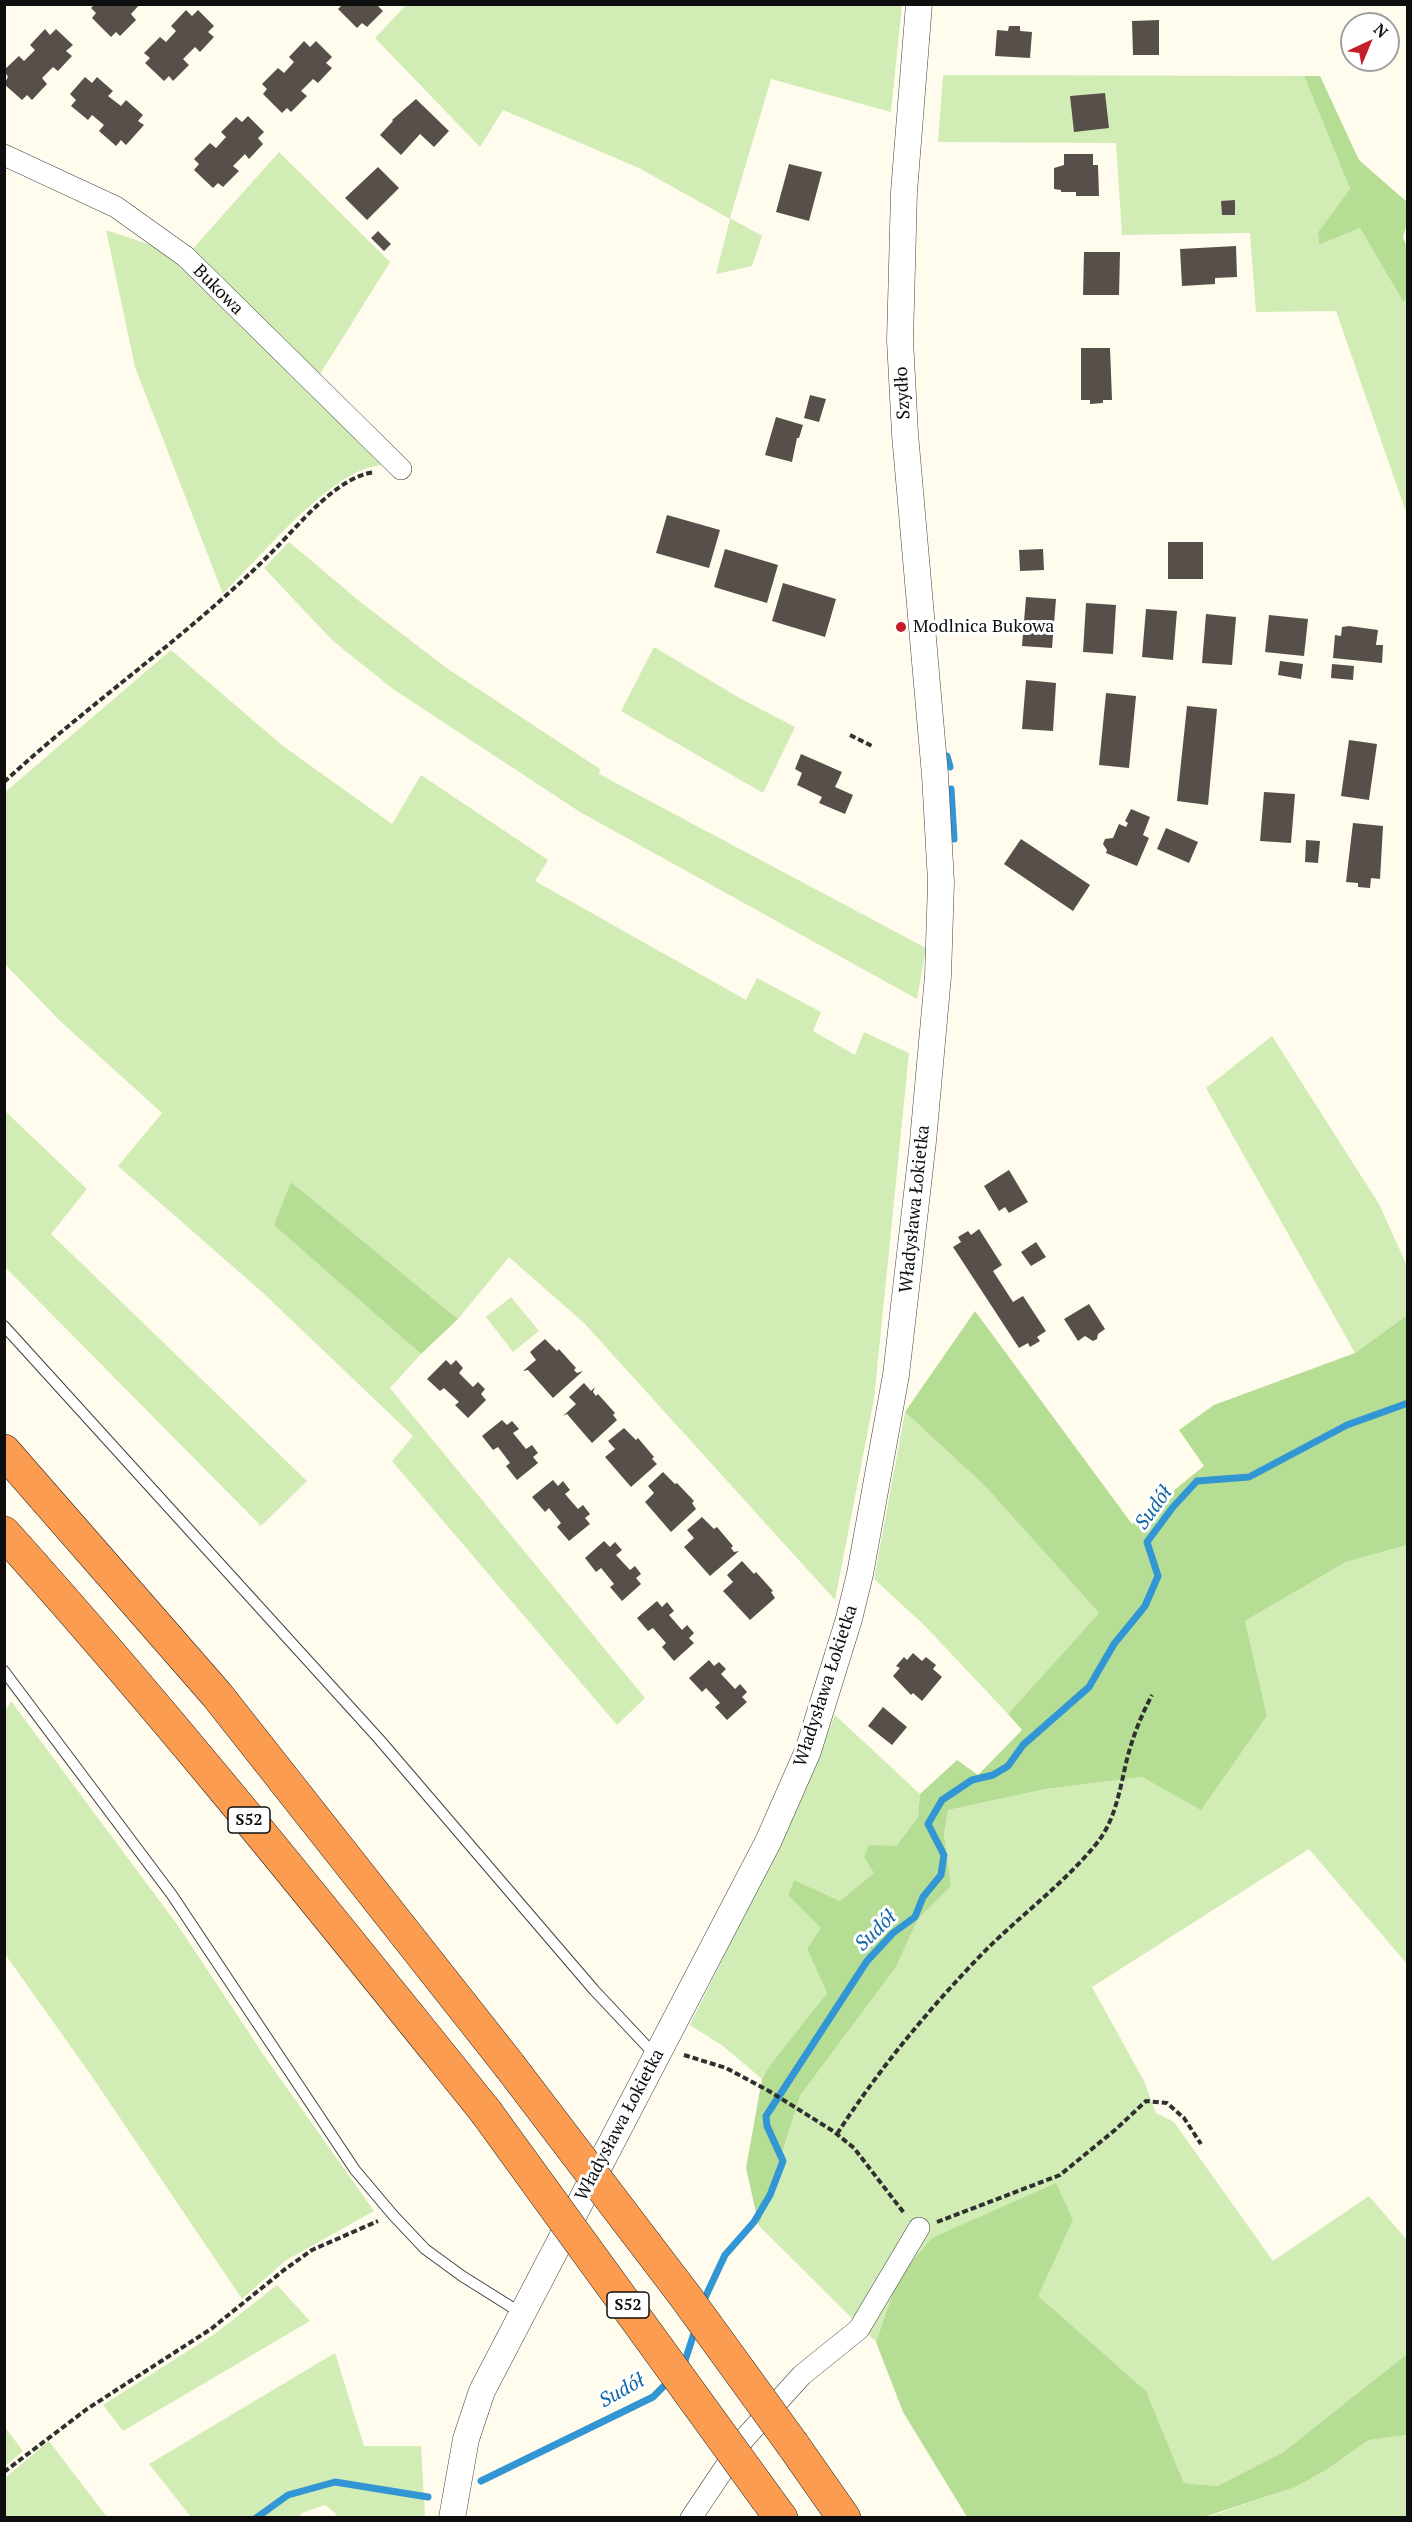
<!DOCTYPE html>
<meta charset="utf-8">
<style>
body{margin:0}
#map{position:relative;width:1412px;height:2522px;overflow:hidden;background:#fffcee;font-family:"PT Serif",serif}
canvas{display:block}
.frame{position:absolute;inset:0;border:6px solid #0e0e0e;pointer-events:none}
.north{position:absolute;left:1340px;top:12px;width:60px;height:60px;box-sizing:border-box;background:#fff;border:2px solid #9f9f9f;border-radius:50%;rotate:44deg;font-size:16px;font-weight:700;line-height:24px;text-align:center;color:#0e0e0e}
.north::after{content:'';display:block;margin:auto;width:21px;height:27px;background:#c51e28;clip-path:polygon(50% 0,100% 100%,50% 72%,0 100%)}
</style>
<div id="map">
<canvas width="1412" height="2522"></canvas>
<div class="frame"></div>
<div class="north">N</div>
</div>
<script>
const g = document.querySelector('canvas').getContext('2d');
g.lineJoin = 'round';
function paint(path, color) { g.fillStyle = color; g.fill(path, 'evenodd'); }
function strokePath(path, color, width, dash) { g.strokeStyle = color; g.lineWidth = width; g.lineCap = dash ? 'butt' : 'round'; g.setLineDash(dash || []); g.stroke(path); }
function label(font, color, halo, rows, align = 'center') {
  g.font = font + ' "PT Serif",serif'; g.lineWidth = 6; g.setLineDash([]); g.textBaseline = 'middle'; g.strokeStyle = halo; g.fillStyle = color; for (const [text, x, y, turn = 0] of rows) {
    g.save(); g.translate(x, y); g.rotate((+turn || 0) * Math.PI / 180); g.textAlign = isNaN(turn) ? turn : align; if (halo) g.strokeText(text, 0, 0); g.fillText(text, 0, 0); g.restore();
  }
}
paint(new Path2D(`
 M406,5H902L891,112L771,79L730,218L762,236L752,266L716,274L730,219L639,168L503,110L480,147L375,38Z
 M943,75L1304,76L1350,189L1318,232L1319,245L1360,228L1403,300L1407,299V515L1336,311L1256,312L1250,233L1122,235L1116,143L938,142Z
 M279,152L390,262L317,379L190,252Z
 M106,230L154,246L200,282L385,464C377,466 369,467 362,470C317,488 258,559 223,594L135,367Z
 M289,542L363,604L448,669L600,769L599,774L926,948L917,999L580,812L393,689L333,641L264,568Z
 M654,647L743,700L795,727L763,793L621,711Z
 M171,650L283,746L392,824L421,775L548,860L535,881L746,1000L757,978L821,1012L813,1031L855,1055L864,1032L909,1053L874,1399L835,1600L584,1323L509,1257L458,1319L291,1182L275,1225L421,1354L390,1388L645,1698L617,1725L392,1461L413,1436L262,1292L118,1166L162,1113L59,1020L5,964L4,793Z
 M1272,1036L1379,1204L1407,1266V1315L1355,1353L1206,1088Z
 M4,1110L87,1189L51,1234L307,1481L261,1526L5,1267Z
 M511,1297L539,1331L513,1352L486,1317Z
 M905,1412L986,1487L1099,1613L1008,1714L925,1626L874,1579Z
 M1407,1545V1964L1309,1849L1092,1987L1144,2081L1156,2113L1174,2122L1273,2261L1369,2196L1407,2240V2354L1282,2453L1217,2486L1184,2483L1146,2391L1037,2296L1073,2220L898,2278L876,2342L759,2226L800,2096L896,1967L918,1919L951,1886L944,1834L948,1810L1046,1789L1142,1777L1201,1809L1267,1716L1245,1621L1346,1562Z
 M11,1701L179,1927L267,2060L374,2211L285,2261L242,2299L93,2078L5,1954L4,1706L7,1708Z
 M835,1715L920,1794L918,1817L875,1873L840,1901L794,1880L788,1895L822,1928L807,1949L827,1993L770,2065L762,2079L723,2046L690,2025L798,1805Z
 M277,2285L310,2321L123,2431L103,2405L216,2333Z
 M335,2353L364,2446H421L425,2517H335L336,2514L325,2505L302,2513L298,2517H191L149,2464Z
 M4,2426L23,2451L5,2466H4Z
 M1407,2435V2517L1204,2518L1296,2487L1326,2470L1369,2440Z
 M49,2441L107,2517H5V2478Z`), '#d2ecb6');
paint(new Path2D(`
 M1304,76H1320L1359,160L1407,202V224L1403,237L1407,248V299L1403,301L1360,228L1319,245L1318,232L1350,189Z
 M291,1182L458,1319L421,1354L274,1225Z
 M975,1311L1132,1524L1204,1466L1179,1430L1214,1405L1355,1353L1407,1315V1545L1346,1562L1245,1621L1267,1716L1201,1810L1142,1777L1046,1789L948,1810L944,1834L951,1886L918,1919L896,1967L800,2096L759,2226L746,2168L762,2079L770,2065L827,1993L807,1949L821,1928L788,1895L794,1880L840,1901L874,1873L864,1857L869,1845L896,1846L918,1817L920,1794L957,1760L978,1775L1022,1730L1008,1714L1099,1613L986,1487L905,1412Z
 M1056,2183L1073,2220L1038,2296L1146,2391L1184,2483L1217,2486L1282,2453L1407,2354V2435L1369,2440L1326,2470L1296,2487L1204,2517H967L903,2412L876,2342L898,2278L932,2238Z`), '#b6dd94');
strokePath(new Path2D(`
 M947,756L950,767
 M951,789L954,839
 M702,2304L725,2255L754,2222L770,2195L783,2161L767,2126L766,2116L867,1961L893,1933L915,1917L923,1897L941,1875L944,1855L928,1824L942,1800L972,1780L993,1775L1008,1766L1023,1745L1089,1687L1114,1644L1145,1606L1158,1576L1147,1542L1173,1507L1197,1481L1249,1477L1347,1425L1408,1403
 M683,2367L696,2327
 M481,2481L653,2397L671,2379
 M256,2518L288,2495L335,2482L428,2497`), '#3396d4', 7);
paint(new Path2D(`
 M95,4H140L131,14L136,20L120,36L116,32L111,37L92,18L96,13L91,8Z
 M343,4H376L383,11L367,27L362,23L357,28L338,9Z
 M186,10L192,16L198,10L214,26L208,32L214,37L200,52L195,47L183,59L189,65L173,81L169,76L164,81L145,63L150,58L144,53L160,37L166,42L176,31L171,26Z
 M1159,20V55H1133L1132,21Z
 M1009,26H1020V31L1032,32L1030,58L995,56L997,30L1008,31Z
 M45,29L50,35L56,29L73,45L66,51L72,56L58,71L53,67L42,78L47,84L32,100L27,95L22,100L4,84L8,77L4,70L19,56L24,61L35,50L30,45Z
 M304,41L310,47L316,41L332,57L326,63L332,68L318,83L313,79L301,91L307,96L291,112L287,108L282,113L263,94L267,89L262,84L278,68L284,73L294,62L289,57Z
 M85,77L92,83L97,77L113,91L108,96L121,106L126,100L143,115L138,121L144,125L126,145L121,140L116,146L99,131L104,125L92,115L88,120L71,106L76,100L70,94Z
 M1105,93L1109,128L1074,132L1070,96Z
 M416,99L449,131L434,147L420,134L401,155L380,135L393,121L392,120Z
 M248,116L264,132L258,138L263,144L249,159L245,154L233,166L239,171L223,187L218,183L213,188L194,170L199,164L194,159L210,143L216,148L226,137L221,132L236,117L242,122Z
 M1064,154H1093V165H1098L1099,196H1076V192H1061V190L1054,189V168L1064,165Z
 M789,164L822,172L809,221L776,212Z
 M378,167L399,188L367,220L345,198Z
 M1235,200V215H1222L1221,201Z
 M378,231L391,244L384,251L371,238Z
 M1236,246L1237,277L1215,278V284L1182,286L1180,249Z
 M1084,252H1120L1119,295H1083Z
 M1081,348H1110L1112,400H1103V403L1090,404V400H1081Z
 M810,395L826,399L819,422L804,418Z
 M776,417L803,425L799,438H797L792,462L765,455Z
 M667,515L720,530L709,568L656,553Z
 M1168,542H1203V579H1168Z
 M725,549L778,565L767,603L714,587Z
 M1043,549L1044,570L1020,571L1019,550Z
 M783,583L836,599L825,637L772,621Z
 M1026,597L1056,599L1052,648L1022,646Z
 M1086,603L1116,605L1113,654L1083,652Z
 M1146,609L1177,611L1173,660L1142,657Z
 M1206,614L1236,617L1232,665L1202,663Z
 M1269,615L1308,619L1304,656L1265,652Z
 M1349,626L1378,630L1376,645H1383L1382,663L1333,658L1335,635L1341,636L1342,627Z
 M1280,661L1303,664L1301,679L1278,675Z
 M1332,664L1354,666L1353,680L1331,678Z
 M1026,680L1056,683L1053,731L1022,729Z
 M1106,693L1136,696L1129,768L1099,765Z
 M1187,706L1217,709L1208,805L1177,801Z
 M1349,740L1377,744L1369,800L1341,796Z
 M801,754L842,772L835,787L853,795L845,814L819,803L822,797L797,785L802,773L795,769Z
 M1264,792L1295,794L1291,843L1260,841Z
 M1131,809L1150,817L1143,835L1149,838L1137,866L1106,853L1107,850L1103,844L1105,839L1113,838L1119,824L1126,827L1128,823L1125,821Z
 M1353,823L1383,826L1380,879L1371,878L1370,888L1358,887V883L1346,882Z
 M1166,828L1198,842L1189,863L1157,849Z
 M1021,839L1090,885L1073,911L1004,864Z
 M1306,840L1320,841L1318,863L1305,862Z
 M1009,1170L1028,1202L1009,1213L1005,1207L999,1211L984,1186Z
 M979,1229L1002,1265L993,1271L1013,1302L1023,1296L1046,1331L1037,1337L1040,1341L1030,1347L1028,1343L1019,1348L953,1247L961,1242L958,1237L968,1231L971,1235Z
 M1036,1242L1046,1257L1031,1266L1021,1252Z
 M1089,1304L1105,1329L1098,1334L1097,1339L1093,1341L1085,1336L1078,1341L1064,1319Z
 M545,1339L557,1351L559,1349L576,1368L574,1370L577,1373L583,1371L553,1398L528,1370L523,1371L536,1360L530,1352Z
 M446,1360L451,1365L456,1360L463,1368L459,1373L473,1387L478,1382L485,1389L481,1394L486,1400L468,1418L455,1405L459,1402L444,1388L440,1391L427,1379Z
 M584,1383L591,1391L595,1387L593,1392L596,1396L598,1394L615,1413L613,1415L617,1420L592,1443L567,1414L563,1416L576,1404L569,1397Z
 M502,1420L507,1425L512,1421L519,1429L513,1433L526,1449L532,1445L538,1453L533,1457L538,1463L517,1480L506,1466L510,1463L498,1447L493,1450L482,1436Z
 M624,1428L636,1440L638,1438L654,1457L652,1459L657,1464L631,1487L605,1457L615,1449L608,1441Z
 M663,1472L675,1484L677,1483L694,1501L692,1503L696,1509L671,1532L645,1502L654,1493L648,1486Z
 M553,1480L558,1486L563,1481L570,1490L565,1494L578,1509L583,1505L590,1514L585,1518L590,1524L569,1541L557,1527L561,1523L549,1508L545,1512L532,1497Z
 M702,1517L714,1529L717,1527L733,1546L731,1548L734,1552L739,1551L710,1576L684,1547L694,1538L687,1530Z
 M604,1541L610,1547L615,1542L622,1550L616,1555L630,1570L635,1566L641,1574L636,1578L641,1584L622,1601L610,1587L614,1584L601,1568L596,1572L585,1558Z
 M742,1561L754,1574L756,1572L773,1591L771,1592L775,1598L750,1620L723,1591L733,1582L727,1575Z
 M657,1601L662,1607L667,1602L674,1611L669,1615L682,1630L687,1625L694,1633L689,1638L694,1643L674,1661L662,1647L666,1643L653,1628L648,1631L637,1618Z
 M913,1653L922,1661L926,1657L936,1665L933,1669L942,1677L922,1701L913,1693L911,1695L893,1676L900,1668L896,1666L904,1657L907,1660Z
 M709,1660L714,1666L719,1662L726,1669L721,1674L735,1689L740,1684L747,1692L742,1697L747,1702L727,1720L715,1707L720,1703L706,1688L702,1692L689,1678Z
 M883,1707L907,1727L892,1745L868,1726Z`), '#574f49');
const service = new Path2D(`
 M4,1326L379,1739L594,1990L656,2056
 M4,1671L172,1895L355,2170L393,2215L425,2249L462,2276L521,2313`);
const minor = new Path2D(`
 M4,155L116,207L186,257L401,469
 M691,2518L744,2439L802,2375L859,2329L919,2228`);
const tertiary = new Path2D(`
 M452,2518L466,2439L482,2391L768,1842L808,1751L849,1619L860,1574L896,1375L923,1141L938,976L941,882L935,775L905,434L900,340L904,192L919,4`);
const motorway = new Path2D(`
 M4,1451L217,1695L509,2065
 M4,1533C172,1720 329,1917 486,2112
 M793,2445L844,2518
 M767,2499L781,2518`);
strokePath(service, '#414141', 12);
strokePath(minor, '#414141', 22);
strokePath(tertiary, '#414141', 27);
strokePath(motorway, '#1f1f1f', 34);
strokePath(new Path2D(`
 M850,735L872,746
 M4,782C93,700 194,632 278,546C302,521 339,476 375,472
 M684,2055L726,2068L769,2091L833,2131L854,2148L904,2213
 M837,2134C879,2069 928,2010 982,1954C1019,1916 1063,1885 1097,1843C1116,1819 1120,1788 1127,1759C1133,1736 1141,1716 1152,1695
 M937,2222L1060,2175L1115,2130L1146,2101L1167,2103L1184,2118L1201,2144
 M4,2472L87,2409L211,2329L284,2270L312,2250L378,2221`), '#303030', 4, [6, 3]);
strokePath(service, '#fff', 10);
strokePath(minor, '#fff', 21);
strokePath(tertiary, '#fff', 26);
strokePath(motorway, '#fb9c50', 33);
const motorwayBridge = new Path2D(`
 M509,2065L685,2296L793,2445
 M486,2112L767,2499`);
strokePath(motorwayBridge, '#1f1f1f', 34, []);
strokePath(motorwayBridge, '#fb9c50', 33);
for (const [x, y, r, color] of [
 [901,627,6,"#c51e28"]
]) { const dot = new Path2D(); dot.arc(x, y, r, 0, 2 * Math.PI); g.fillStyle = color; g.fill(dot); strokePath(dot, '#fff', 2); }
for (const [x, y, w] of [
 [249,1820,42],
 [628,2305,42]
]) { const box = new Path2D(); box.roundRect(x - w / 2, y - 13, w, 26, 4.5); g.fillStyle = '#fff'; g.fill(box); strokePath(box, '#0e0e0e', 1.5); }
label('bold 16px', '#0e0e0e', null, [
 ["S52",249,1820],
 ["S52",628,2305]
]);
label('18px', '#0e0e0e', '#fff', [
 ["Bukowa",218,290,45],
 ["Szydło",903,393,-93],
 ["Władysława Łokietka",915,1209,-84],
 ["Władysława Łokietka",826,1686,-72],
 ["Władysława Łokietka",620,2125,-62]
]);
label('18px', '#0e0e0e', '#fff', [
 ["Modlnica Bukowa",913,627]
], 'left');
label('italic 20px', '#1066a6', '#fff', [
 ["Sudół",1154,1508,-54],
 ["Sudół",876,1931,-44],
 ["Sudół",622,2391,-29]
]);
</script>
